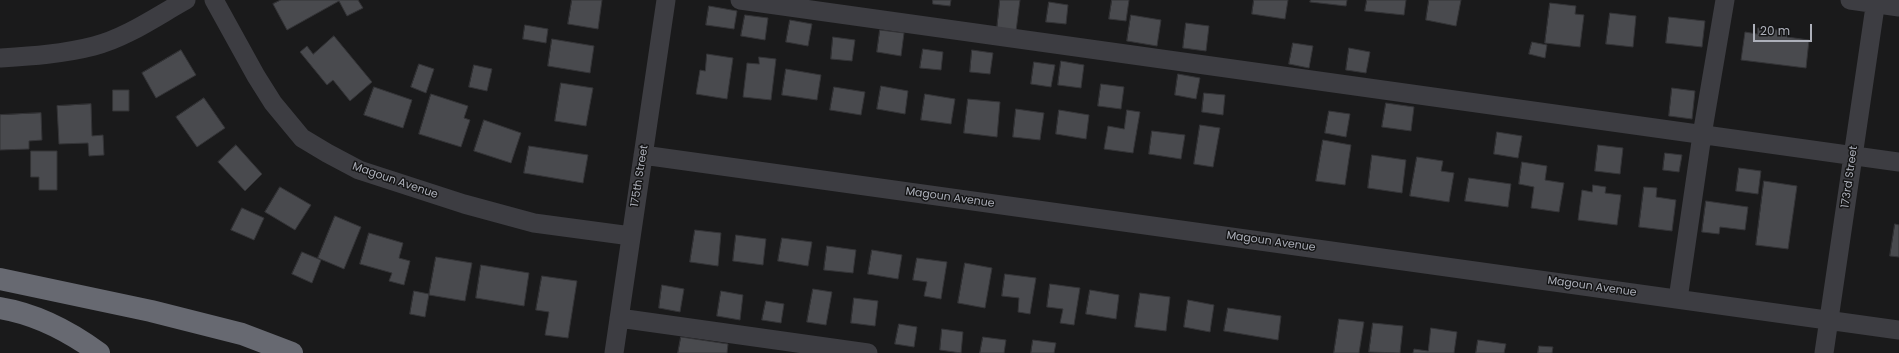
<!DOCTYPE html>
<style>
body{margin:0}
#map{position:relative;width:1899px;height:353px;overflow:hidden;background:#1a1a1b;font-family:Poppins,sans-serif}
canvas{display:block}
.scale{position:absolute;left:1753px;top:24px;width:59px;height:18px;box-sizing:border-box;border:2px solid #adb0ba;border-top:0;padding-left:5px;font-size:12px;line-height:14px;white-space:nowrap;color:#adb0ba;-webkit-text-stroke:3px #151516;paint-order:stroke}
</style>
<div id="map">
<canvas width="1899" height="353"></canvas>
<div class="scale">20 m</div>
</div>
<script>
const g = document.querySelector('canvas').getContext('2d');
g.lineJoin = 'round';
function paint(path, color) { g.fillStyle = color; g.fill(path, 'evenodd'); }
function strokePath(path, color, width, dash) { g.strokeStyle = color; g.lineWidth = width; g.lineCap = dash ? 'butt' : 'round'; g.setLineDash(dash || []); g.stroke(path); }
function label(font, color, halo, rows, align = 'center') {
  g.font = font + ' Poppins,sans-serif'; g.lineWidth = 3; g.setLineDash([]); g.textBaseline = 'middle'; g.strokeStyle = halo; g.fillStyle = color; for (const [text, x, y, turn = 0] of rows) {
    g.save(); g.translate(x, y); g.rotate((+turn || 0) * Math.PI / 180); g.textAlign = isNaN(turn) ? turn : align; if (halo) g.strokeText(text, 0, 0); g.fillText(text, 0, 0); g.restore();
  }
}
const building = new Path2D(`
 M281,0H358L363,8L347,16L339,1L287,30L273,4Z
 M572,0H602L598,29L568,24Z
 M933,0H951L950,6L933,4Z
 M1000,0H1020L1016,31L997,29Z
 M1112,0H1129L1126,21L1109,19Z
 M1254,0H1288L1285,19L1252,14Z
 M1311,0H1347L1346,6L1310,2Z
 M1367,0H1406L1404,15L1365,11Z
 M1429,0H1461L1456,26L1426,20Z
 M1049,2L1068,5L1066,24L1046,22Z
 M1550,3L1576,6L1575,14L1584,15L1580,47L1545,43Z
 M709,6L737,11L734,29L706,25Z
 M1610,13L1636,16L1633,47L1606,44Z
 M745,15L768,18L765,40L741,36Z
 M1131,15L1161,20L1157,46L1127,41Z
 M1669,17L1705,21L1702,47L1666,43Z
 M790,20L812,24L808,46L786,42Z
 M1186,23L1209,26L1206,51L1183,48Z
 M525,25L548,29L546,43L523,39Z
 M1758,28L1787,31V37L1809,40L1806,68L1741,60L1745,32L1757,34Z
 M880,30L904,33L901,56L877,52Z
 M334,36L372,82L350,101L333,80L327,85L300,52L307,46L313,54Z
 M833,37L855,40L852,61L831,59Z
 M552,39L594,46L590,73L548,66Z
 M1532,42L1547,45L1545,58L1529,54Z
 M1293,43L1313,46L1309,68L1289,64Z
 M1349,48L1370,52L1366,73L1346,70Z
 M923,49L943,52L941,70L920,68Z
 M181,50L196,75L156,98L142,73Z
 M972,50L993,53L990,74L970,72Z
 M707,54L733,58L727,99L696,94L700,70L705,71Z
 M759,57L776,59L771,100L743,97L747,63L759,64Z
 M1061,61L1084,65L1081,88L1058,85Z
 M1034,62L1055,65L1051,87L1031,84Z
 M419,64L434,69L426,93L411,87Z
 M474,65L492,69L487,91L469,87Z
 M786,69L821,75L817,100L782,95Z
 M1178,74L1200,78L1196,99L1175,95Z
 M561,83L593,88L586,126L555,121Z
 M1101,84L1124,87L1121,109L1098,106Z
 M881,86L908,91L905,114L877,109Z
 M374,87L412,100L403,128L364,115Z
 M834,87L865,92L861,115L830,110Z
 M1672,88L1695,91L1692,119L1669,116Z
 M113,90H129V111H113Z
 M1204,93L1225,95L1223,115L1202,112Z
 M431,94L468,106L464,118L470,120L461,147L419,134Z
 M925,94L955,99L951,124L921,120Z
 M204,98L225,128L197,147L176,117Z
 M968,99L1000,102L997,137L964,133Z
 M1386,103L1414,107L1411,131L1382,127Z
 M91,104L92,136L103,135L104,155L89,156L88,143L59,144L57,106Z
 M1016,109L1044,113L1040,140L1013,137Z
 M1059,110L1089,115L1086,139L1056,134Z
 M1127,110L1140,112L1133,153L1104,149L1108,126L1124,129Z
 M1329,111L1350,114L1346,137L1325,133Z
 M41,113L42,140L29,141V149L0,150V115Z
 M484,120L521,133L511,163L474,151Z
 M1200,125L1220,128L1213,167L1194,164Z
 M1152,131L1185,135L1181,159L1149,154Z
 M1497,132L1522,136L1518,158L1494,154Z
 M1323,140L1351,145L1345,185L1316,181Z
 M236,145L262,174L245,191L218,162Z
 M1598,145L1623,148L1620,174L1595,171Z
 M529,146L588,155L583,183L524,173Z
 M31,151H57V190H39V177H31Z
 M1665,153L1682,155L1679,172L1663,170Z
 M1372,155L1406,160L1402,193L1368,188Z
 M1417,157L1443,161L1441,171L1454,173L1449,202L1410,196Z
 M1522,162L1547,166L1545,180L1564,183L1559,212L1531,208L1534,187L1519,184Z
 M1739,168L1761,171L1758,194L1736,191Z
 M1469,178L1511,184L1508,207L1465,201Z
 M1764,181L1797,186L1788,249L1756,245Z
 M1593,185L1606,187L1605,193L1621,195L1617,225L1578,220L1582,190L1592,192Z
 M280,187L311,205L295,230L265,212Z
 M1644,187L1657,188L1656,197L1676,200L1672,231L1639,227Z
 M1706,201L1748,207L1745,230L1720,227L1719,234L1702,232Z
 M242,208L264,218L254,240L231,230Z
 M335,216L361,227L344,269L318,258Z
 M1895,224L1899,225V257L1890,256Z
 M695,230L721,233L718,266L690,262Z
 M369,233L403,243L399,258L410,261L404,285L389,281L392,273L360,264Z
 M736,235L766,239L763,265L733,261Z
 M782,238L812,242L808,266L778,261Z
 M827,246L856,250L853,273L824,270Z
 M872,250L902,255L898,279L868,274Z
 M302,252L321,260L312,283L292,274Z
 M436,257L472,263L465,301L429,295Z
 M917,258L947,262L941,299L924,296L927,282L913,280Z
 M965,263L992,268L985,308L958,303Z
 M481,265L529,273L524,306L476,298Z
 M1005,274L1036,278L1030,314L1018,312L1019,298L1002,296Z
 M542,276L577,281L568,338L545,335L549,312L536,310Z
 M1050,284L1080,288L1074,325L1060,323L1063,309L1047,307Z
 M662,285L684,289L680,312L659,308Z
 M813,289L832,292L826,325L807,322Z
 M1090,290L1119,295L1116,319L1086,314Z
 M414,291L429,294L425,317L410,314Z
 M721,291L743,295L740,320L717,316Z
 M1140,293L1170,297L1166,331L1135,327Z
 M854,298L878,301L875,326L851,323Z
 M1188,300L1214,305L1210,332L1184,327Z
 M766,301L784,304L781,323L762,320Z
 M1228,308L1281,316L1278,340L1224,331Z
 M1339,319L1364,322L1359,353H1334Z
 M1373,323L1403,326L1400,353L1369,352Z
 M899,324L917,327L914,347L895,344Z
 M1431,328L1457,332L1454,353H1413L1414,349L1428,351Z
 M942,329L963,332L961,353L940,350Z
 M681,337L728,344L727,353H678Z
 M983,337L1006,340L1004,353H980Z
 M1033,340L1056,343L1054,353H1031Z
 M1478,340L1506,344L1504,353H1476Z
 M1539,346L1553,347L1552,353H1538Z`);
paint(building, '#494a4e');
strokePath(building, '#343437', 1);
strokePath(new Path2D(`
 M214,0L256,76L273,103L302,138L327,153L359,170L464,204L534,223L631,236
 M740,0L1899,162
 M1850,0L1899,7
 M0,58C31,56 63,54 94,46C126,38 157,16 186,0
 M643,155L1899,330
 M1678,299L1702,135L1725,0
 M619,318L868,353
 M614,353L666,0
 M1824,353L1876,0`), '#3d3d42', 19);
strokePath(new Path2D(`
 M0,279L151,311L242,334L292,353
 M0,308C37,314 69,331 99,353`), '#676971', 22);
label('11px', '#adb0ba', '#151516', [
 ["175th Street",640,176,-81],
 ["173rd Street",1850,177,-82],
 ["Magoun Avenue",395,181,19],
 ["Magoun Avenue",950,198,8],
 ["Magoun Avenue",1271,242,8],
 ["Magoun Avenue",1592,287,8]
]);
</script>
